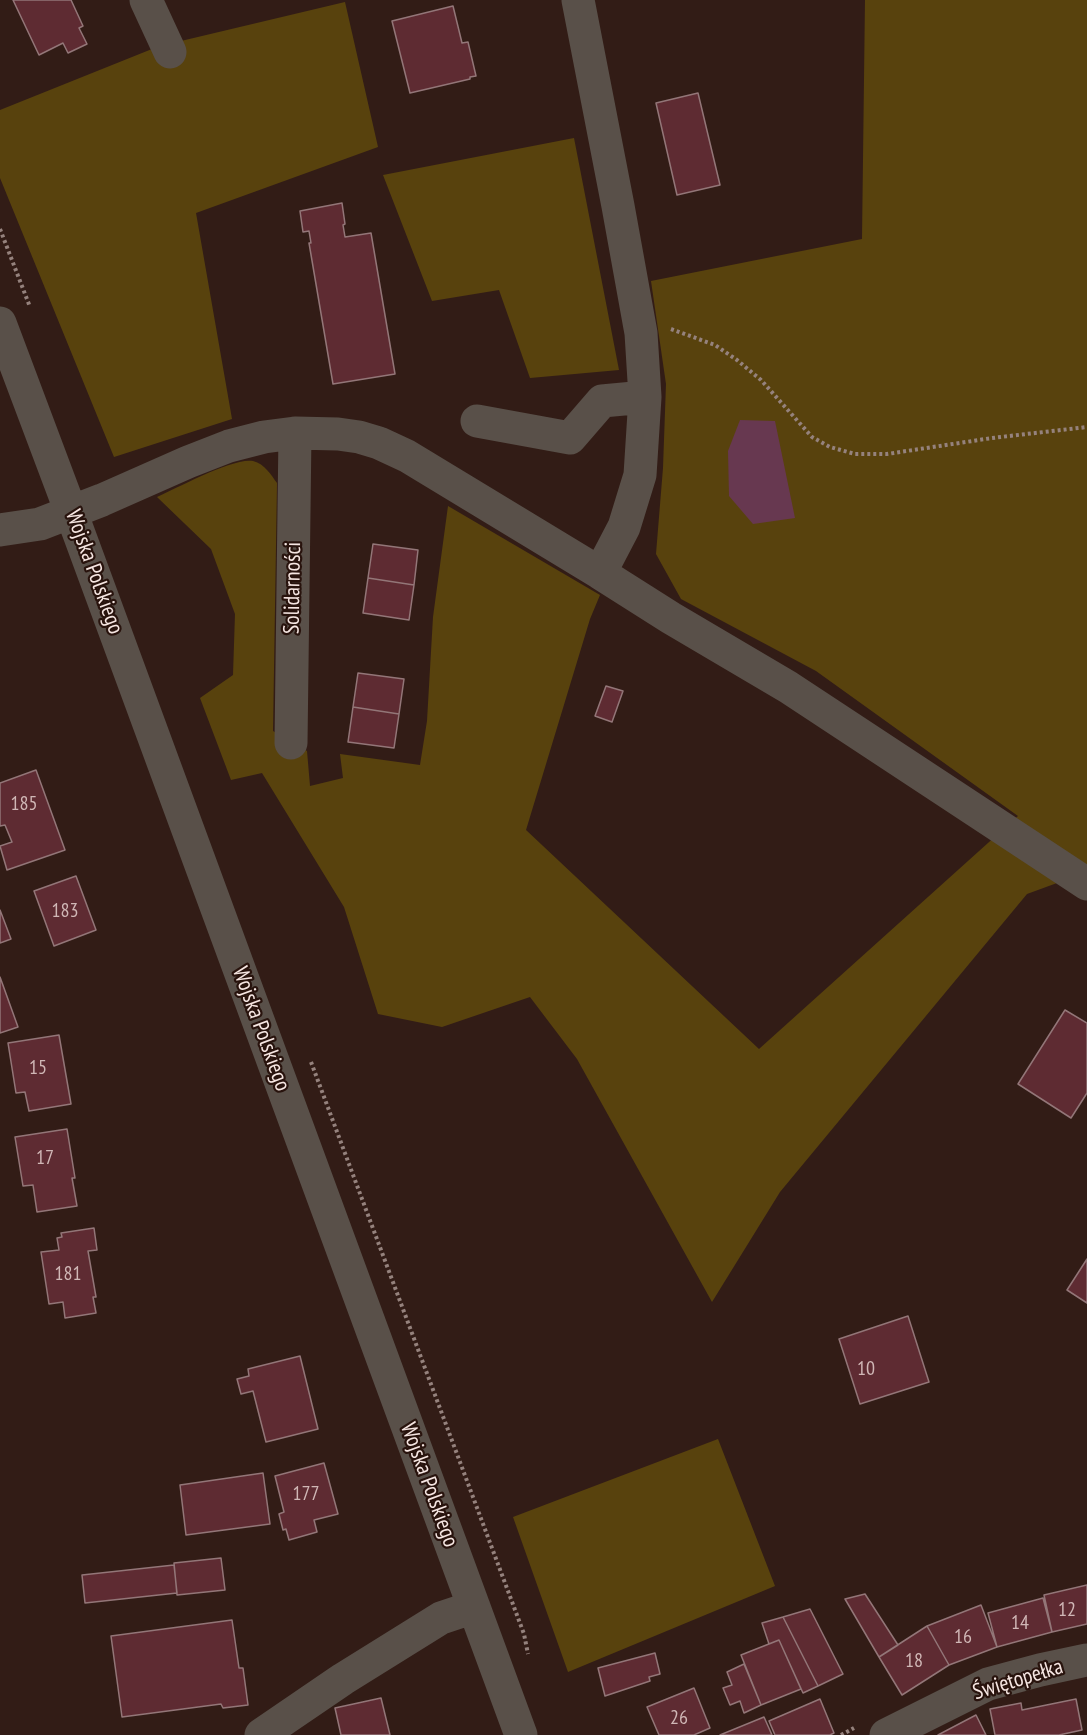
<!DOCTYPE html>
<meta charset="utf-8">
<style>
body{margin:0}
canvas{display:block;background:#321c16}
</style>
<canvas width="1087" height="1735"></canvas>
<script>
const g = document.querySelector('canvas').getContext('2d');
g.lineJoin = 'round';
function paint(path, color) { g.fillStyle = color; g.fill(path, 'evenodd'); }
function strokePath(path, color, width, dash) { g.strokeStyle = color; g.lineWidth = width; g.lineCap = dash ? 'butt' : 'round'; g.setLineDash(dash || []); g.stroke(path); }
function label(font, color, halo, rows, align = 'center') {
  g.font = font + ' "PT Sans Narrow",sans-serif'; g.lineWidth = 4.5; g.setLineDash([]); g.textBaseline = 'middle'; g.strokeStyle = halo; g.fillStyle = color; for (const [text, x, y, turn = 0] of rows) {
    g.save(); g.translate(x, y); g.rotate((+turn || 0) * Math.PI / 180); g.textAlign = isNaN(turn) ? turn : align; if (halo) g.strokeText(text, 0, 0); g.fillText(text, 0, 0); g.restore();
  }
}
paint(new Path2D(`
 M865,0H1087V872L1027,894L780,1192L712,1302L577,1059L530,997L442,1027L378,1014L344,907L262,773L231,780L200,698L233,675L235,614L211,549L157,497C177,488 234,457 253,461C265,464 271,475 277,483L273,731L307,751L310,786L343,778L340,754L420,765L427,721L433,617L448,506L600,595L590,619L526,830L759,1049L1018,816L816,671L681,599L656,554L663,468L666,384L651,281L862,239Z
 M345,2L378,147L196,213L232,419L114,457L0,178V110L152,49L181,41Z
 M574,138L619,370L530,378L499,290L432,301L383,175Z
 M718,1439L775,1586L568,1672L513,1517Z`), '#58420d');
paint(new Path2D(`
 M740,420L775,421L795,518L753,524L729,496L728,451Z`), '#673850');
const building = new Path2D(`
 M13,0H71L83,26L79,28L87,44L68,53L63,43L39,55Z
 M453,6L462,43L468,42L476,76L470,77V79L410,93L392,21Z
 M698,93L720,185L677,195L656,103Z
 M342,203L345,224L343,225L345,237L371,233L395,374L333,384L309,243H311L309,231L303,232L300,211Z
 M373,544L418,550L414,585L368,578Z
 M368,578L414,585L409,620L363,613Z
 M358,673L404,679L399,714L353,707Z
 M606,686L623,691L612,722L595,716Z
 M353,707L399,714L394,748L348,742Z
 M36,770L65,850L7,870L0,846L12,842L5,825L0,826V783Z
 M76,876L96,930L54,946L34,891Z
 M0,910L11,939L0,943Z
 M0,977L18,1027L0,1033Z
 M1065,1010L1087,1023V1093L1071,1118L1018,1084Z
 M59,1035L71,1104L29,1111L25,1092L16,1093L8,1043Z
 M67,1129L75,1178H72L77,1206L37,1212L33,1185L23,1186L15,1137Z
 M94,1228L97,1250L88,1251L96,1297H93L96,1313L65,1318L63,1302L49,1304L41,1252L59,1250L57,1238L62,1237L61,1233Z
 M1087,1259V1303L1067,1290Z
 M908,1316L929,1382L860,1404L839,1339Z
 M300,1356L318,1429L266,1442L253,1391L241,1394L237,1379L249,1376L248,1369Z
 M324,1463L338,1514L314,1520L317,1532L289,1540L286,1529L283,1530L279,1514L284,1512L275,1476Z
 M263,1473L270,1524L186,1535L180,1485Z
 M221,1558L225,1590L177,1595L174,1563Z
 M174,1565L177,1593L85,1603L82,1575Z
 M1087,1585V1624L1052,1632L1044,1595Z
 M865,1594L898,1645L879,1657L845,1599Z
 M1043,1598L1052,1632L997,1647L988,1613Z
 M981,1605L997,1647L949,1665L927,1626Z
 M810,1609L843,1674L818,1686L783,1617Z
 M783,1617L818,1686L803,1693L779,1640L769,1644L762,1623Z
 M232,1620L239,1668H243L248,1705L223,1708L221,1704L122,1717L111,1636Z
 M927,1626L949,1665L902,1695L879,1657Z
 M779,1640L801,1689L761,1705L741,1655Z
 M655,1653L660,1674L649,1677L650,1681L605,1696L598,1668Z
 M744,1664L761,1705L744,1713L740,1701L730,1705L723,1688L732,1685L727,1672Z
 M694,1688L710,1728L694,1735H659L647,1707Z
 M381,1698L390,1735H341L335,1708Z
 M820,1699L834,1733L830,1735H775L769,1721Z
 M1076,1699L1082,1730L1059,1735H995L990,1709L1021,1703L1022,1710Z
 M976,1715L986,1735H938Z
 M764,1717L772,1735H720Z`);
paint(building, '#5e2b32');
strokePath(building, '#937678', 1.5);
strokePath(new Path2D(`
 M0,229L30,307
 M671,329L715,345L737,360L761,380L812,437L830,447L855,454H887L992,438L1087,427
 M311,1062L524,1634L528,1654
 M841,1735L854,1728`), '#95827d', 4, [3, 3]);
strokePath(new Path2D(`
 M146,0L170,52
 M578,0L618,206L641,333L645,397L640,475L624,527L600,573L671,618L788,687L1087,884
 M0,323L71,512L521,1735
 M477,421L570,438L602,401L645,397
 M0,530L40,524L102,500L188,462L229,446L264,437L295,433L338,434L359,437L379,443L407,456L600,573
 M291,743L295,433
 M261,1735L343,1679L441,1618L474,1607
 M886,1735L988,1684L1040,1670L1087,1660`), '#595049', 33);
label('20px', '#d0b7b6', null, [
 ["185",24,804],
 ["183",65,911],
 ["15",38,1068],
 ["17",45,1158],
 ["181",68,1274],
 ["10",866,1369],
 ["177",306,1494],
 ["12",1067,1610],
 ["14",1020,1623],
 ["16",963,1637],
 ["18",914,1661],
 ["26",679,1718]
]);
label('22px', '#f6e6e2', '#28130d', [
 ["Wojska Polskiego",94,572,70],
 ["Solidarności",293,588,-89],
 ["Wojska Polskiego",261,1029,70],
 ["Wojska Polskiego",429,1485,70],
 ["Świętopełka",1018,1680,-17]
]);
</script>
